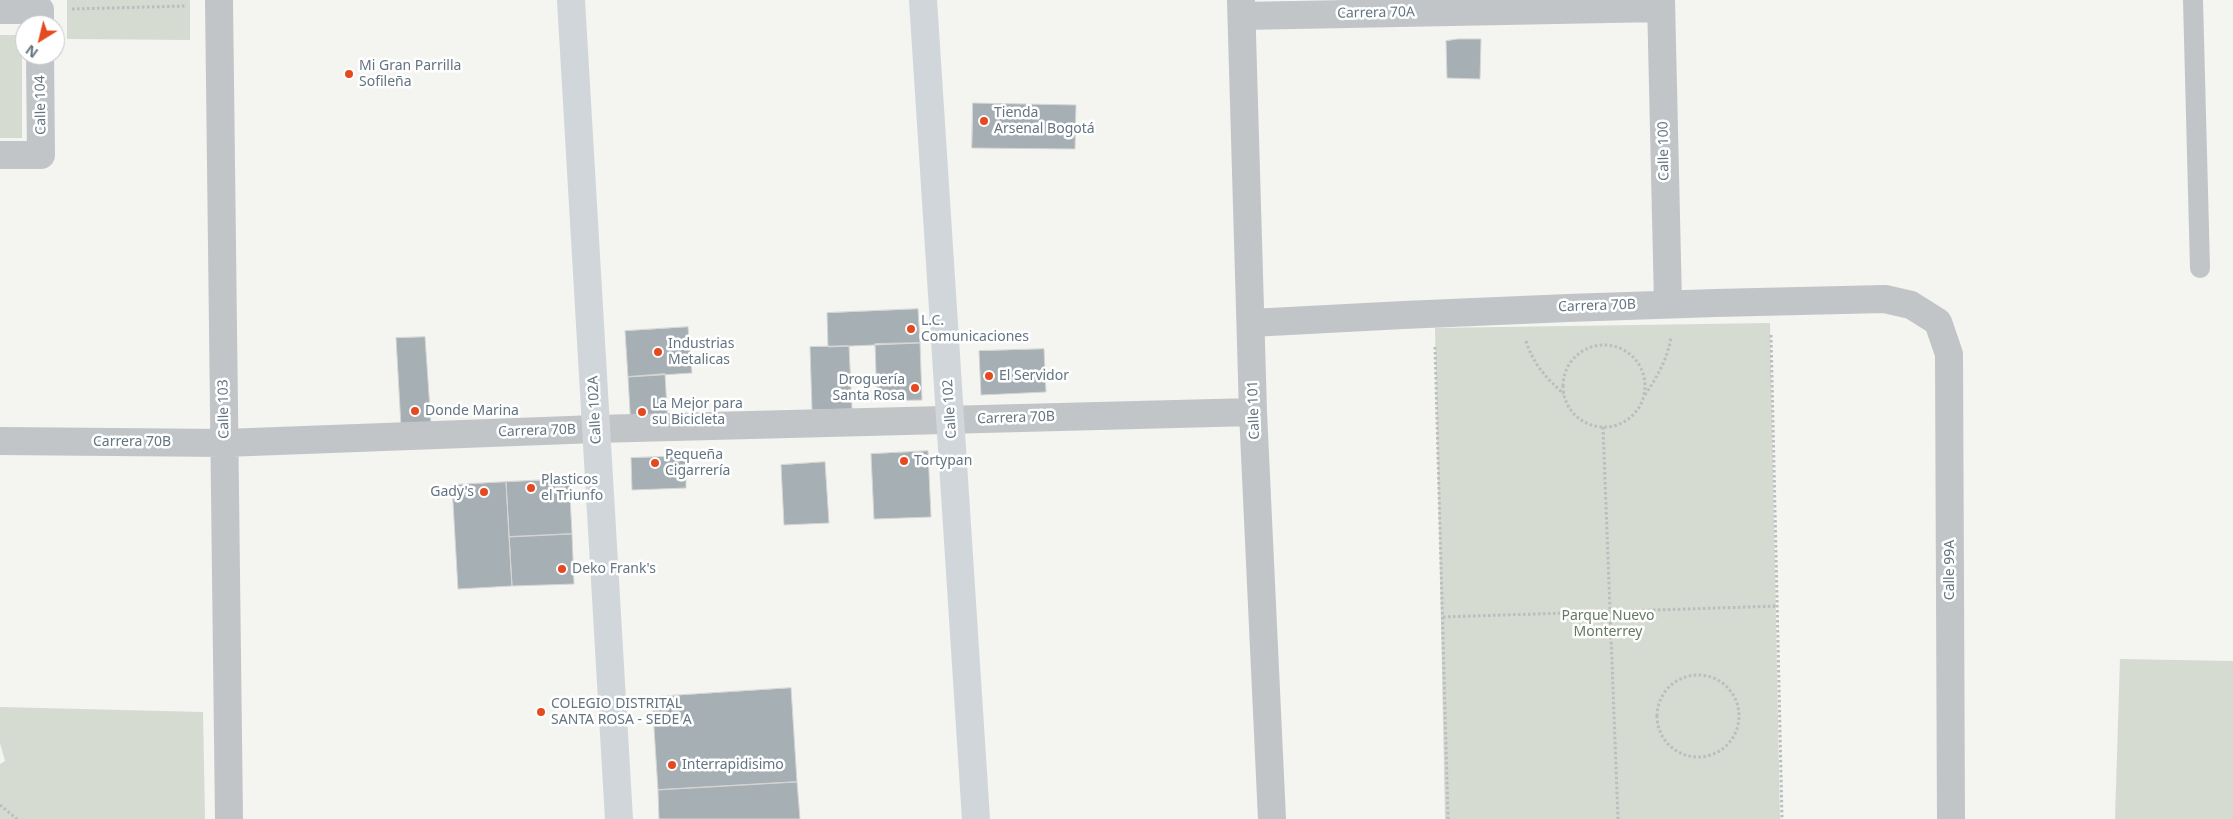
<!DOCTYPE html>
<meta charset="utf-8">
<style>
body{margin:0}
#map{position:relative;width:2233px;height:819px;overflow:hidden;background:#f4f4f0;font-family:"Noto Sans",sans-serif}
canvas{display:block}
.north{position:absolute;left:15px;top:15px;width:50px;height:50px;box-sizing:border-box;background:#fff;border:1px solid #c1c7cd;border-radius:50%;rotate:216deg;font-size:14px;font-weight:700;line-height:20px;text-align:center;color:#637482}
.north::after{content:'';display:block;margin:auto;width:18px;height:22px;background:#e5491f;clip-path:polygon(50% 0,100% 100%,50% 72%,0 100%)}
</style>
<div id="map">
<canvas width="2233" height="819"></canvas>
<div class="north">N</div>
</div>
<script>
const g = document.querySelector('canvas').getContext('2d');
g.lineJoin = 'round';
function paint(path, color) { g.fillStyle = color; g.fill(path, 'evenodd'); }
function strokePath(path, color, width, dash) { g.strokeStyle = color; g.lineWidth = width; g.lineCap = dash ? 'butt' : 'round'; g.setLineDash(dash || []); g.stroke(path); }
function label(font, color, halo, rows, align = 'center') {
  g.font = font + ' "Noto Sans",sans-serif'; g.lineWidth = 5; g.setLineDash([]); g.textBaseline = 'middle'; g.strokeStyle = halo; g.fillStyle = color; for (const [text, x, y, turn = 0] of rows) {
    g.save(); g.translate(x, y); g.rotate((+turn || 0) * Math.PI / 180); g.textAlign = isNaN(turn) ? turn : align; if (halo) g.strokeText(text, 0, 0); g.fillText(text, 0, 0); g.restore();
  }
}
paint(new Path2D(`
 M67,0H190V40L67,39Z
 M0,35H22V138H0Z
 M1770,323L1780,819H1445L1435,328Z
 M2120,659L2233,661V819H2115Z
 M0,707L203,712L205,819H0V764L5,761L0,743Z`), '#d5dbd1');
const building = new Path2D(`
 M1458,39H1481L1480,79L1447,78L1446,41Z
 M973,103L1076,105L1075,149L972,148Z
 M918,309L920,343L828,347L827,313Z
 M688,327L692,373L628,377L625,331Z
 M425,337L431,424L401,426L396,338Z
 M920,343L922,400L877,401L875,344Z
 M849,346L852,409L812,410L810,347Z
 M1044,349L1046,392L981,395L979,351Z
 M665,374L668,426L631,428L628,377Z
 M928,451L931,517L874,519L871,454Z
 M686,456V488L632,490L631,458Z
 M825,462L829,523L784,525L781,465Z
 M569,479L572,534L509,537L506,482Z
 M506,482L512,586L458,589L452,485Z
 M572,534L574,584L512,586L509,537Z
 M791,688L797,782L658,790L652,697Z
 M797,782L800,819H659L658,790Z`);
paint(building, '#a6afb4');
strokePath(building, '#d5d5d3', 1);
strokePath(new Path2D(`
 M72,9L186,6
 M1771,335L1782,819
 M1526,341C1533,364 1547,379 1564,394
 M1563 386a41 41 0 1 1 82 0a41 41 0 1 1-82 0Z
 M1435,347L1448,819
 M1645,395C1657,377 1667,360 1671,338
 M1603,427L1618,819
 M1443,617L1778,606
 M1657 716a41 41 0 1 1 82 0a41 41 0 1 1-82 0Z
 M0,805L17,819`), '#bbbdbf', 3, [2.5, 2.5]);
strokePath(new Path2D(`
 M2193,0L2200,268`), '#c1c5c8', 20);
strokePath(new Path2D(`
 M219,0L229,819
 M1241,0L1253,412L1272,819
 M1661,0L1668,303
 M0,10H40V25
 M1242,16L1661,8
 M0,155H41L40,55
 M1251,323C1463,311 1673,303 1885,299L1911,305L1938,322L1949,354L1951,819
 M0,441L225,443L596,429L1253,412`), '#c1c5c8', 28);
strokePath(new Path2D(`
 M571,0L619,819
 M923,0L976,819`), '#d1d6da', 28);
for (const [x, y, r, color] of [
 [349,74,5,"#e5491f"],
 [984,121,5,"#e5491f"],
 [911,329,5,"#e5491f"],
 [658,352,5,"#e5491f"],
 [989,376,5,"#e5491f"],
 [915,388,5,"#e5491f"],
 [415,411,5,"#e5491f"],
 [642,412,5,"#e5491f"],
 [904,461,5,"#e5491f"],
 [655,463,5,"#e5491f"],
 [531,488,5,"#e5491f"],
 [484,492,5,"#e5491f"],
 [562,569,5,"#e5491f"],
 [541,712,5,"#e5491f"],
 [672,765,5,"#e5491f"]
]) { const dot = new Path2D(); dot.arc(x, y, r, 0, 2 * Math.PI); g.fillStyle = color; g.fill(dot); strokePath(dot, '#fff', 2); }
label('14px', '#637482', '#fff', [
 ["Carrera 70A",1376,13,-1],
 ["Calle 104",41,105,-91],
 ["Calle 100",1664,151,-91],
 ["Carrera 70B",1597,306,-2],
 ["Calle 103",224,409,-91],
 ["Calle 102",950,409,-94],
 ["Calle 102A",595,410,-93],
 ["Calle 101",1254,410,-92],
 ["Carrera 70B",1016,418,-2],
 ["Carrera 70B",537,431,-2],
 ["Carrera 70B",132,442],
 ["Calle 99A",1950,570,-90]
]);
label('14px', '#637482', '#fff', [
 ["Mi Gran Parrilla",359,66],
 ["Sofileña",359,82],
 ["Tienda",994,113],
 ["Arsenal Bogotá",994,129],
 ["L.C.",921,321],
 ["Comunicaciones",921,337],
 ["Industrias",668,344],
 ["Metalicas",668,360],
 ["El Servidor",999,376],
 ["Droguería",905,380,"right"],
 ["Santa Rosa",905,396,"right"],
 ["La Mejor para",652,404],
 ["su Bicicleta",652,420],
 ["Donde Marina",425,411],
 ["Pequeña",665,455],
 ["Cigarrería",665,471],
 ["Tortypan",914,461],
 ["Plasticos",541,480],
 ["el Triunfo",541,496],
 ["Gady's",474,492,"right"],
 ["Deko Frank's",572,569],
 ["COLEGIO DISTRITAL",551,704],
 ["SANTA ROSA - SEDE A",551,720],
 ["Interrapidisimo",682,765]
], 'left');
label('14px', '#677962', '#fff', [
 ["Parque Nuevo",1608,616],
 ["Monterrey",1608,632]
]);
</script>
